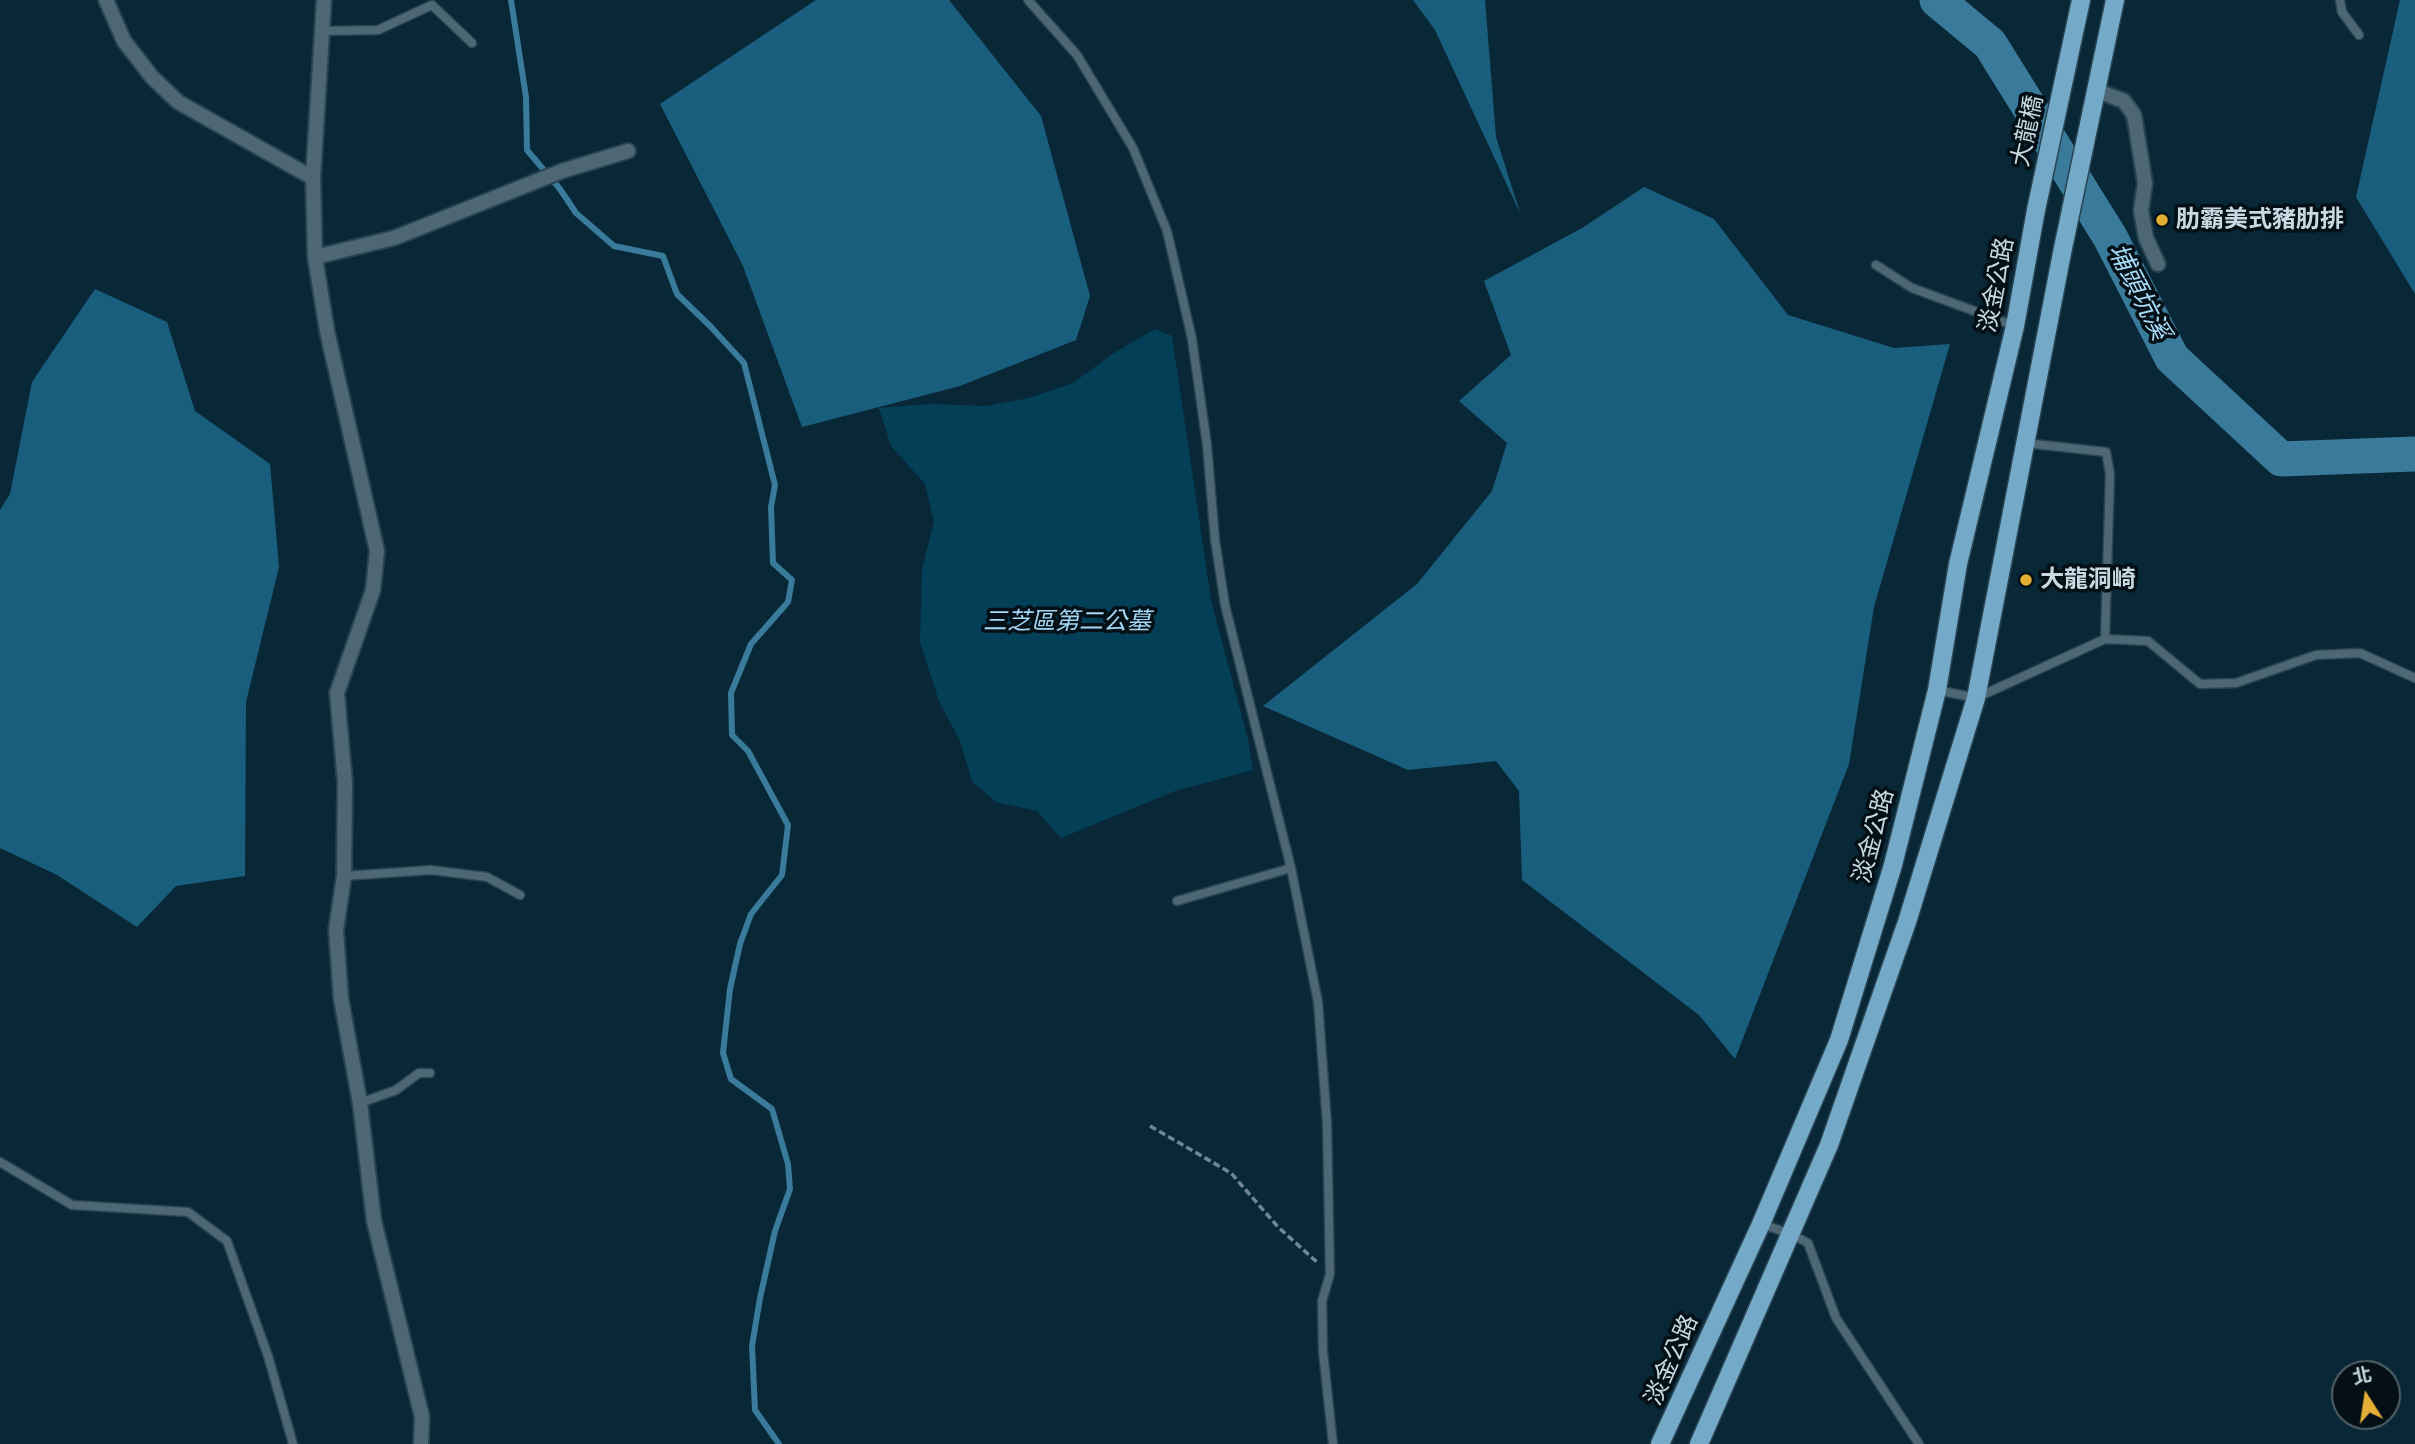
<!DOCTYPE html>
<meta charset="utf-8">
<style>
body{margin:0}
#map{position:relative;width:2415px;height:1444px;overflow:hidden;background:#092837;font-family:"Zilla Slab","Noto Sans TC",serif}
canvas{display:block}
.north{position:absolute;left:2331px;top:1360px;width:70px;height:70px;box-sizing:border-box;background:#040f16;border:2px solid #526068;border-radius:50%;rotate:348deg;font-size:19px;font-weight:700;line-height:28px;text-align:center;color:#c8d9e2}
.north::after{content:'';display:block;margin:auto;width:24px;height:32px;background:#e4ae35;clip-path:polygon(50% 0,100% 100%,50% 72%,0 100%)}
</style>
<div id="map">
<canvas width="2415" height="1444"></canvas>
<div class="north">北</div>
</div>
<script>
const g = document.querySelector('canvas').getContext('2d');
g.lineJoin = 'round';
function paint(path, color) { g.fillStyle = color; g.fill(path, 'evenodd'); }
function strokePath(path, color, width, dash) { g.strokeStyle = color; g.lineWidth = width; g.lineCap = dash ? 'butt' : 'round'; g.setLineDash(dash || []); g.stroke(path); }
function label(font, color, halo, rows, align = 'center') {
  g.font = font + ' "Zilla Slab","Noto Sans TC",serif'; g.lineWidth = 7; g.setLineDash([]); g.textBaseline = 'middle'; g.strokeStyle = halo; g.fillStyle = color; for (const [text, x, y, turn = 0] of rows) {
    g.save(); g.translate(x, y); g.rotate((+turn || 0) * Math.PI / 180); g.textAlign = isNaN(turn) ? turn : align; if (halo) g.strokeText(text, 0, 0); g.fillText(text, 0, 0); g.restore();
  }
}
paint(new Path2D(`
 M1155,329L1172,336L1211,600L1248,740L1253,770L1175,791L1061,838L1037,811L996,802L972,781L960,741L939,701L920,642L922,569L934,521L925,484L891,446L879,408L929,404L987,406L1029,398L1073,383L1114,353Z`), '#043f58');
paint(new Path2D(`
 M816,0H949L1041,116L1090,296L1076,340L960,386L802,427L743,266L660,104Z
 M1413,0H1485L1496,137L1520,213L1435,30Z
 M2400,0H2415V294L2356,197Z
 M1644,187L1714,219L1788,315L1894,348L1950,344L1874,607L1849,764L1735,1059L1699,1015L1522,880L1519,791L1496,761L1408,770L1263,706L1417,584L1492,491L1507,443L1459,401L1511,355L1484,281L1582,228Z
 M95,289L167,322L195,411L270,464L279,567L246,702L245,876L176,886L137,927L57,875L0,848V510L10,494L32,382Z`), '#1a5e7e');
strokePath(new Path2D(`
 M511,0L526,97L527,150L560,189L576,213L614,246L663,256L677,294L711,327L744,363L775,485L771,507L773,563L792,580L788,602L751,644L731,693L732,735L748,751L788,825L782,875L751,914L740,944L730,989L723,1053L731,1079L772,1109L788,1164L790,1189L775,1231L760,1298L752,1346L755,1410L779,1444`), '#3a7a9b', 6);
strokePath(new Path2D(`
 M1937,0L1990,44L2110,237L2172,358L2281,459L2415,454`), '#3a7a9b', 35);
const service = new Path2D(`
 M1028,0L1077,55L1133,148L1167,231L1192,339L1207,445L1215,540L1225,605L1291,868L1318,1002L1327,1124L1330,1274L1322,1301L1323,1352L1333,1444
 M2340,0L2342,12L2359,35
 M322,31L378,30L432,5L472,43
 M1876,265L1912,288L2015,326
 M2025,443L2106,452L2110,474L2105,639
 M1937,690L1976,698L2105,639L2148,641L2200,684L2236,683L2316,655L2360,653L2415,678
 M344,876L431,870L487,877L520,895
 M1177,901L1291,868
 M360,1103L396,1090L419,1073H430
 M0,1162L72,1205L188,1212L227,1241L268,1356L293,1444
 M1761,1224L1789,1233L1808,1243L1836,1318L1919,1444`);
const minor = new Path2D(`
 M106,0L124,41L152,77L178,102L313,178
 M324,0L313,178L315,257L327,331L377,551L373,590L337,693L345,783L344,876L336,930L341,999L360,1103L374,1221L422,1417L421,1444
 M2095,90L2124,101L2134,115L2145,183L2141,210L2146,238L2158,264
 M315,257L394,238L562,171L628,151`);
const primary = new Path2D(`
 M1660,1444L1761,1224L1839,1040L1893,865L1937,690L1958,564L2015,326L2036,210L2081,0
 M1699,1444L1829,1145L1907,922L1976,698L2062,253L2115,0`);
strokePath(service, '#284452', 11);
strokePath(minor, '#284452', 18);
strokePath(primary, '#284452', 21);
strokePath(new Path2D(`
 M1150,1126L1231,1173L1278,1227L1318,1263`), '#718894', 3.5, [7, 3.5]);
strokePath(service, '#4e6775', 8);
strokePath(minor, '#4e6775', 14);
strokePath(primary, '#74a9c7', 18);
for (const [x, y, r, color] of [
 [2162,220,7,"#e4ae35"],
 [2026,580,7,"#e4ae35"]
]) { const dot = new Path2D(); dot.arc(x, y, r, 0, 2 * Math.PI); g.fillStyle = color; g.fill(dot); strokePath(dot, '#040f16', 2.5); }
label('24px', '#c8d9e2', '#040f16', [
 ["大龍橋",2028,131,-78],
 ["淡金公路",1997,285,-79],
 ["淡金公路",1874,836,-75],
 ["淡金公路",1672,1360,-66]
]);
label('bold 24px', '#c8d9e2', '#040f16', [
 ["肋霸美式豬肋排",2176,220],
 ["大龍洞崎",2040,580]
], 'left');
label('italic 24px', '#a3d7f5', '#040f16', [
 ["三芝區第二公墓",1067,622]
]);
label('italic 26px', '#a6dbf8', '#040f16', [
 ["埔頭坑溪",2138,292,63]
]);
</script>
